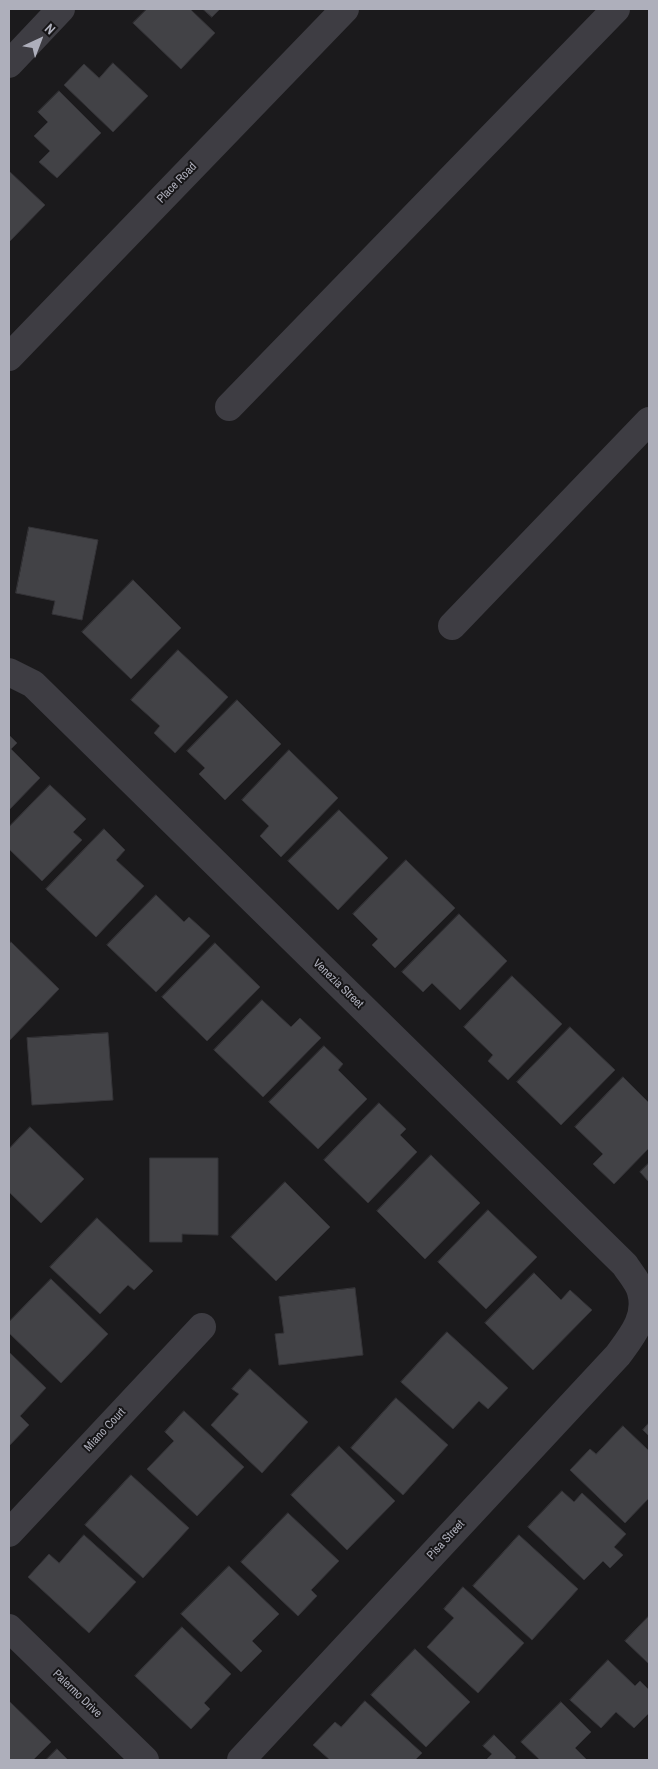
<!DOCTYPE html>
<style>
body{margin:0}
#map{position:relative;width:658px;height:1769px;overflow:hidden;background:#1b1a1c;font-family:"Archivo Narrow",sans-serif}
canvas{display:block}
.frame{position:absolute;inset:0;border:10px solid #aeafbb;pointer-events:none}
.north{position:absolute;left:15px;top:15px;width:50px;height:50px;-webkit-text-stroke:4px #161517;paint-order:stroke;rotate:43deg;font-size:14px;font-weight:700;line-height:20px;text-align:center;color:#aeafbb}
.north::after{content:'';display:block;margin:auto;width:18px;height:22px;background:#aeafbb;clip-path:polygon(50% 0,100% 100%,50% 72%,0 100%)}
</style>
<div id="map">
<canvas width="658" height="1769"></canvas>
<div class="frame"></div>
<div class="north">N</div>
</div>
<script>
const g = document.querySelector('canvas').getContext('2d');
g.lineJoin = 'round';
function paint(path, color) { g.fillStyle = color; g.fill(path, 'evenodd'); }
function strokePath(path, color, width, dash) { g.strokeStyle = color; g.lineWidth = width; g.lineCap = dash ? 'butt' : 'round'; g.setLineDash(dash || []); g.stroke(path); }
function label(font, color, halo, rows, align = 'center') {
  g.font = font + ' "Archivo Narrow",sans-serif'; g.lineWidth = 4; g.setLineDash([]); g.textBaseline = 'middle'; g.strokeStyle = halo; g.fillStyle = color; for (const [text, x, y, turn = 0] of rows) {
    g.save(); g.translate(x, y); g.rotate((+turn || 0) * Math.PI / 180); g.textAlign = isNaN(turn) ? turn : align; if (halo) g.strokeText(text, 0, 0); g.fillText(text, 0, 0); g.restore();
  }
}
const building = new Path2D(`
 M147,9H190L215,33L181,69L133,23Z
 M203,9H220L212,17Z
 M113,63L148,96L113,132L64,85L84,64L99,78Z
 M59,91L101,133L57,178L39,162L50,151L34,136L48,122L38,112Z
 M9,171L45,205L10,241L9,239Z
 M29,527L98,540L82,620L52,614L55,601L16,593Z
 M133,580L181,628L131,679L82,632Z
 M178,650L228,697L175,753L154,733L160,726L131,700Z
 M237,700L281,744L225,800L199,774L205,768L187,751Z
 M9,735L17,743L11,749L40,778L9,810Z
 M289,750L338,798L281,857L260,836L269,826L242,800Z
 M50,785L86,819L73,832L82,840L42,881L9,849V827Z
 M339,810L388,858L338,910L288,861Z
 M104,829L125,850L116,860L144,886L96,937L46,889Z
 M406,860L455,908L395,968L372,945L378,939L353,914Z
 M156,895L184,922L189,917L210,936L156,992L107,945Z
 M459,914L507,961L460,1010L432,983L423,992L402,972Z
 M11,942L59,989L9,1041V944Z
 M215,943L260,987L207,1041L162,997Z
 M512,976L562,1024L508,1080L488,1061L493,1055L464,1027Z
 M262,1000L291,1027L300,1018L321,1038L263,1097L214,1050Z
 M570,1027L615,1070L561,1125L517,1082Z
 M108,1033L113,1100L32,1105L27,1038Z
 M324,1046L343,1064L338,1070L367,1099L318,1149L269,1102Z
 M623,1077L649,1103V1148L614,1184L593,1164L603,1154L575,1127Z
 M379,1103L406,1129L400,1135L417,1152L368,1203L324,1160Z
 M30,1127L84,1179L41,1223L9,1192V1149Z
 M431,1155L480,1203L425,1259L377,1211Z
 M150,1158H218V1235L182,1234V1242H150Z
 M649,1163V1182L640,1172Z
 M285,1182L330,1227L276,1281L231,1237Z
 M488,1210L537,1257L486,1309L438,1262Z
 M97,1218L153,1271L134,1290L128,1285L100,1314L50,1267Z
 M534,1273L561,1300L570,1290L592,1310L533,1370L485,1323Z
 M51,1279L108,1334L61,1383L9,1333V1322Z
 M355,1288L363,1355L279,1365L275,1334L284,1333L279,1297Z
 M447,1332L508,1388L488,1409L479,1401L453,1429L401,1382Z
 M9,1352L46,1388L20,1416L29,1425L9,1446Z
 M250,1369L308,1422L262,1473L211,1425L239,1394L232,1389Z
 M396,1398L448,1445L403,1495L351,1448Z
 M184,1411L244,1467L197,1516L147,1469L174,1441L165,1432Z
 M649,1423V1436L643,1430Z
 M623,1426L649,1451V1498L625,1523L570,1470L590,1449L596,1454Z
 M339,1446L395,1501L347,1550L291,1495Z
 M131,1475L189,1528L143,1578L85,1525Z
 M562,1491L574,1502L582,1493L626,1534L614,1547L623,1555L610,1568L603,1561L584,1580L528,1527Z
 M288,1513L339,1561L311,1590L317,1596L298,1616L241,1562Z
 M84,1535L136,1582L89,1633L28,1577L49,1554L59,1563Z
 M519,1535L578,1589L532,1640L473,1586Z
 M229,1566L279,1614L252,1641L262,1651L241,1672L181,1614Z
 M463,1587L524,1643L478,1693L427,1647L454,1618L444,1609Z
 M649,1616V1664L625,1641Z
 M182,1627L231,1674L204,1703L210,1709L191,1729L135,1676Z
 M415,1649L470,1702L426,1747L371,1695Z
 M608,1660L635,1686L640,1681L649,1690V1713L634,1728L616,1712L601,1728L570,1700Z
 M9,1701L51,1742L33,1760H9Z
 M365,1701L422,1753L415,1760H330L313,1745L335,1722L341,1727Z
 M561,1702L591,1732L575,1748L587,1760H540L521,1742Z
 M494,1735L516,1757L514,1760H486L492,1754L483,1746Z
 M57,1749L68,1760H46Z`);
paint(building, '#424246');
strokePath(building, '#353438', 1);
strokePath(new Path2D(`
 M9,64L61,9
 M9,357L345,9
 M229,407L616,9
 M452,626L649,421
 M9,672L33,684L625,1265C630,1273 639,1283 641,1292C648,1317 632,1336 618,1355L241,1760
 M9,1533L202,1327
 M9,1628L145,1760`), '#3e3d43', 28);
label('12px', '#aeafbb', '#161517', [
 ["Place Road",177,183,-46],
 ["Venezia Street",338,984,44],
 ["Miano Court",105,1430,-47],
 ["Pisa Street",446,1540,-47],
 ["Palermo Drive",77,1694,44]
]);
</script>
